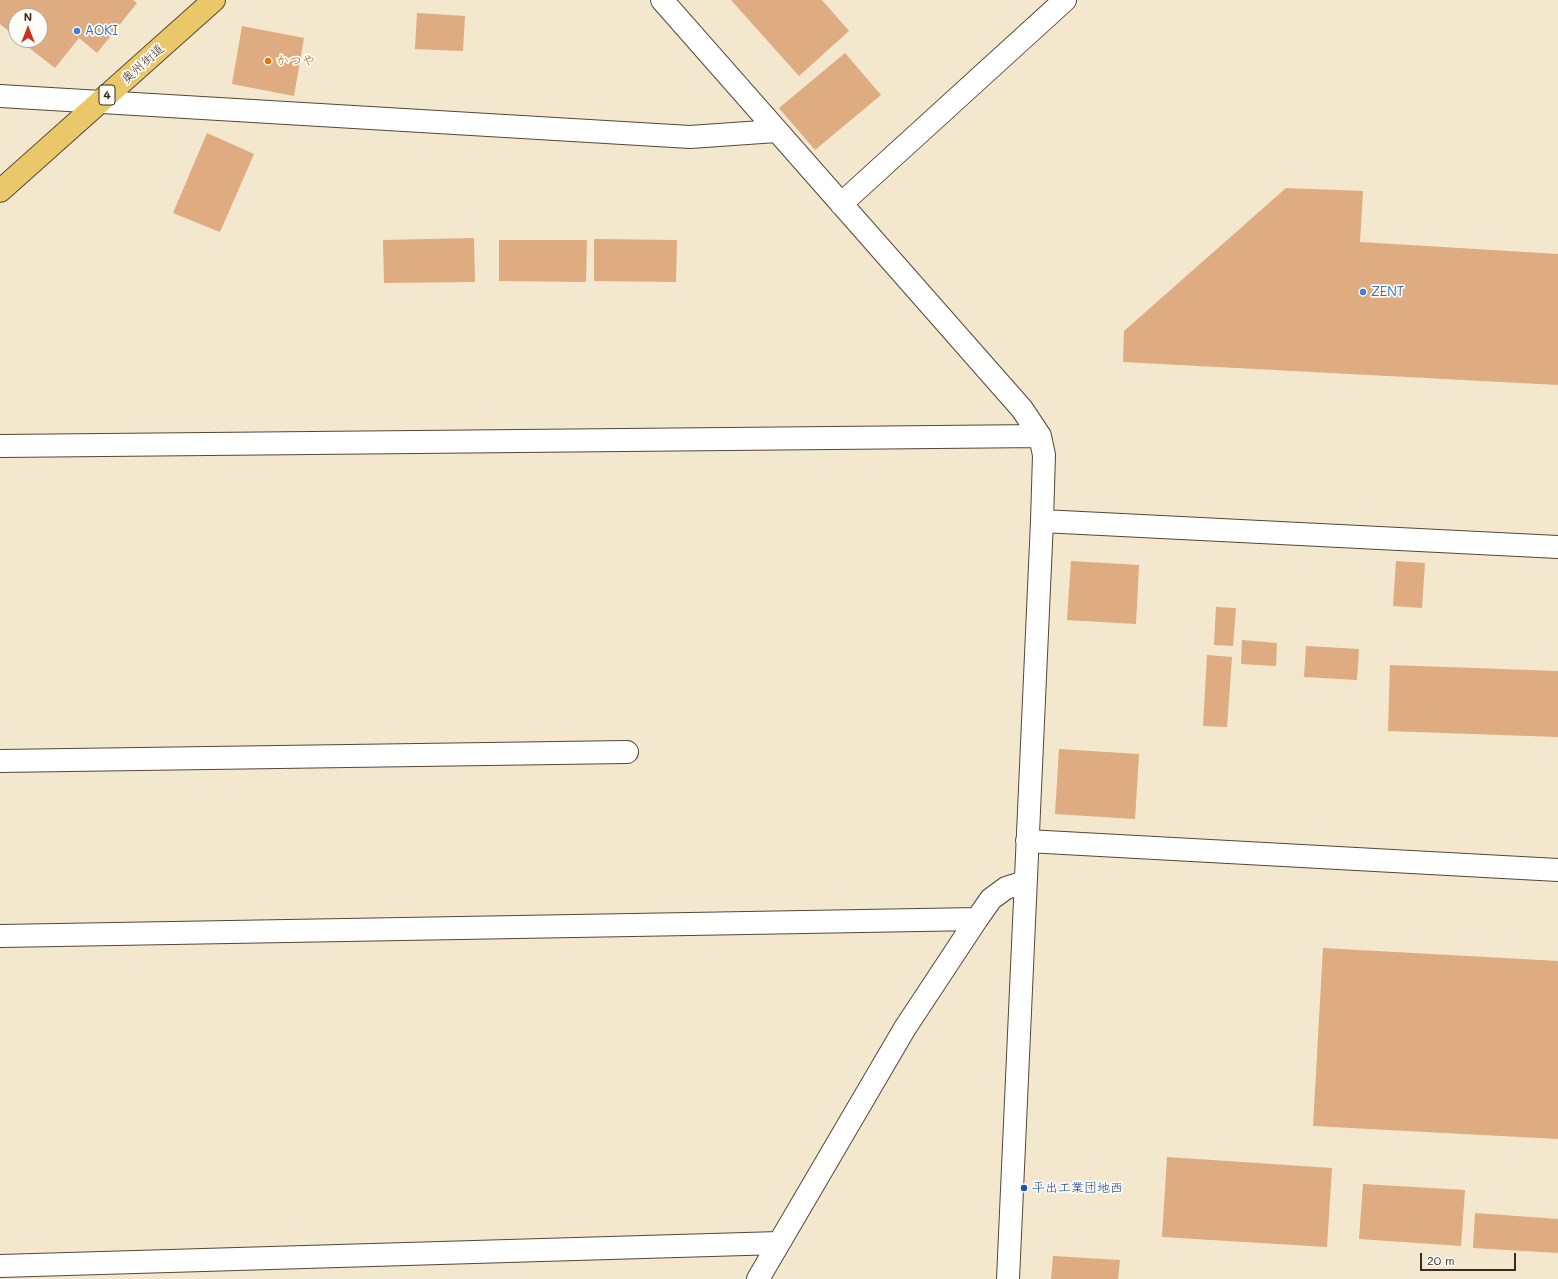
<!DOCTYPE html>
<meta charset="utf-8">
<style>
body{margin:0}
#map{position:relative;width:1558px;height:1279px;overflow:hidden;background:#f3e7ce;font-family:Mali,sans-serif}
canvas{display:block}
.north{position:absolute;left:8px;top:8px;width:40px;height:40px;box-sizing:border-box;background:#fdfcf7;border:1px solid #afa8a0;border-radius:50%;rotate:0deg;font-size:11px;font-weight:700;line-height:16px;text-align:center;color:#3b2a1e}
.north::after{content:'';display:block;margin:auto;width:14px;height:18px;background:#c8321e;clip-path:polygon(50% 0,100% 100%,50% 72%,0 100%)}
.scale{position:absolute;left:1420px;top:1253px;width:96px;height:18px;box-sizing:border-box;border:2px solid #3b2a1e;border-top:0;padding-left:5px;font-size:12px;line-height:14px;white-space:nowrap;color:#3b2a1e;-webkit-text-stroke:3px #fdfcf7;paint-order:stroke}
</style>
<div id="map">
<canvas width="1558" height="1279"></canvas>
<div class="north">N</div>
<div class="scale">20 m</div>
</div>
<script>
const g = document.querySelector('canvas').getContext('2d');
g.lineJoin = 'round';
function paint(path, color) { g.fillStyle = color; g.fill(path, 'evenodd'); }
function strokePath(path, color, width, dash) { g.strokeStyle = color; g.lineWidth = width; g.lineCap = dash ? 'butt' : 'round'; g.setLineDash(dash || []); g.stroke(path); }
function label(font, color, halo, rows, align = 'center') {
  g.font = font + ' Mali,"Klee One",sans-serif'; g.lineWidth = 3.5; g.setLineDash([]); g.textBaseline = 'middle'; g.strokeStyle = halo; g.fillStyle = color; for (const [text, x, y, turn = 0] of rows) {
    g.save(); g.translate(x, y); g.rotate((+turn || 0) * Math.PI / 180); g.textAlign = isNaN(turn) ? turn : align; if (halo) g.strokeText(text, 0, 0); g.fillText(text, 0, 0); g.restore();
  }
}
paint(new Path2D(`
 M0,0H133L137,3L97,53L79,38L55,68L19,40H40V16H16V37L0,24Z
 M731,0H822L849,31L799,76Z
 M417,13L465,16L463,51L415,49Z
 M242,26L304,38L294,96L232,84Z
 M845,53L881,95L815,150L779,108Z
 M207,133L254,154L220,232L173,213Z
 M1286,188L1363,191L1360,242L1558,254V385L1123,362L1124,331Z
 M474,238L475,282L384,283L383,240Z
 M594,239L677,240L676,282L594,281Z
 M499,240H587L586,282L499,281Z
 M1071,561L1139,565L1136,624L1067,620Z
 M1396,561L1425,563L1422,608L1393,606Z
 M1216,607L1236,608L1233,646L1214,645Z
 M1242,640L1277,643L1276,666L1241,664Z
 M1306,646L1359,649L1357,680L1304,677Z
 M1207,655L1232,657L1227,727L1203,726Z
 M1390,665L1558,671V737L1388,731Z
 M1059,749L1139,754L1135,819L1055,814Z
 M1323,948L1558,961V1139L1313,1126Z
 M1167,1157L1332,1168L1327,1247L1162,1237Z
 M1363,1184L1465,1190L1461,1246L1359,1239Z
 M1475,1213L1558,1219V1253L1473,1248Z
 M1053,1256L1120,1260L1118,1279H1051Z`), '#dfab80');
const minor = new Path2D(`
 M662,0L1022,409L1040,436L1044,455L1042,521L1008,1279
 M0,96L690,137L776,131
 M841,204L1065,0
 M0,446L1040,436
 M1042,521L1558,547
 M0,761L627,752
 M1027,841L1558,870
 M0,936L977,919
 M0,1266L779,1243
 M758,1279L905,1028L977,919L991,899L1006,888L1025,882`);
const highway = new Path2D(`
 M0,191L214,0`);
strokePath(minor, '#574638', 24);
strokePath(highway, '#574638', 24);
strokePath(minor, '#fff', 22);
strokePath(highway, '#eac769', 22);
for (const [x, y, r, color] of [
 [77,31,4,"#3f7fe0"],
 [268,61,4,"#e8710a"],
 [1363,292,4,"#3f7fe0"],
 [1024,1188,4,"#1a4fb4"]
]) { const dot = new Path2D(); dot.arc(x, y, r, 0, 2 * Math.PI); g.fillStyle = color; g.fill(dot); strokePath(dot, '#fdfcf7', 1.5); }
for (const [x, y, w] of [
 [107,95,16]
]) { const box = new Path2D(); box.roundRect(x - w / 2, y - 10, w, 20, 3); g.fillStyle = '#fdfcf7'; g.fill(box); strokePath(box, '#3b2a1e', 1); }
label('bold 12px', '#3b2a1e', null, [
 ["4",107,95]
]);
label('13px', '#366cbe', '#fdfcf7', [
 ["AOKI",85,31],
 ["ZENT",1371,292]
], 'left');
label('13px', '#c56008', '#fdfcf7', [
 ["かつや",276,61]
], 'left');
label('13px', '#3b2a1e', '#fdfcf7', [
 ["奥州街道",143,64,-42]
]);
label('13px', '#164399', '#fdfcf7', [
 ["平出工業団地西",1032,1188]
], 'left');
</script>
